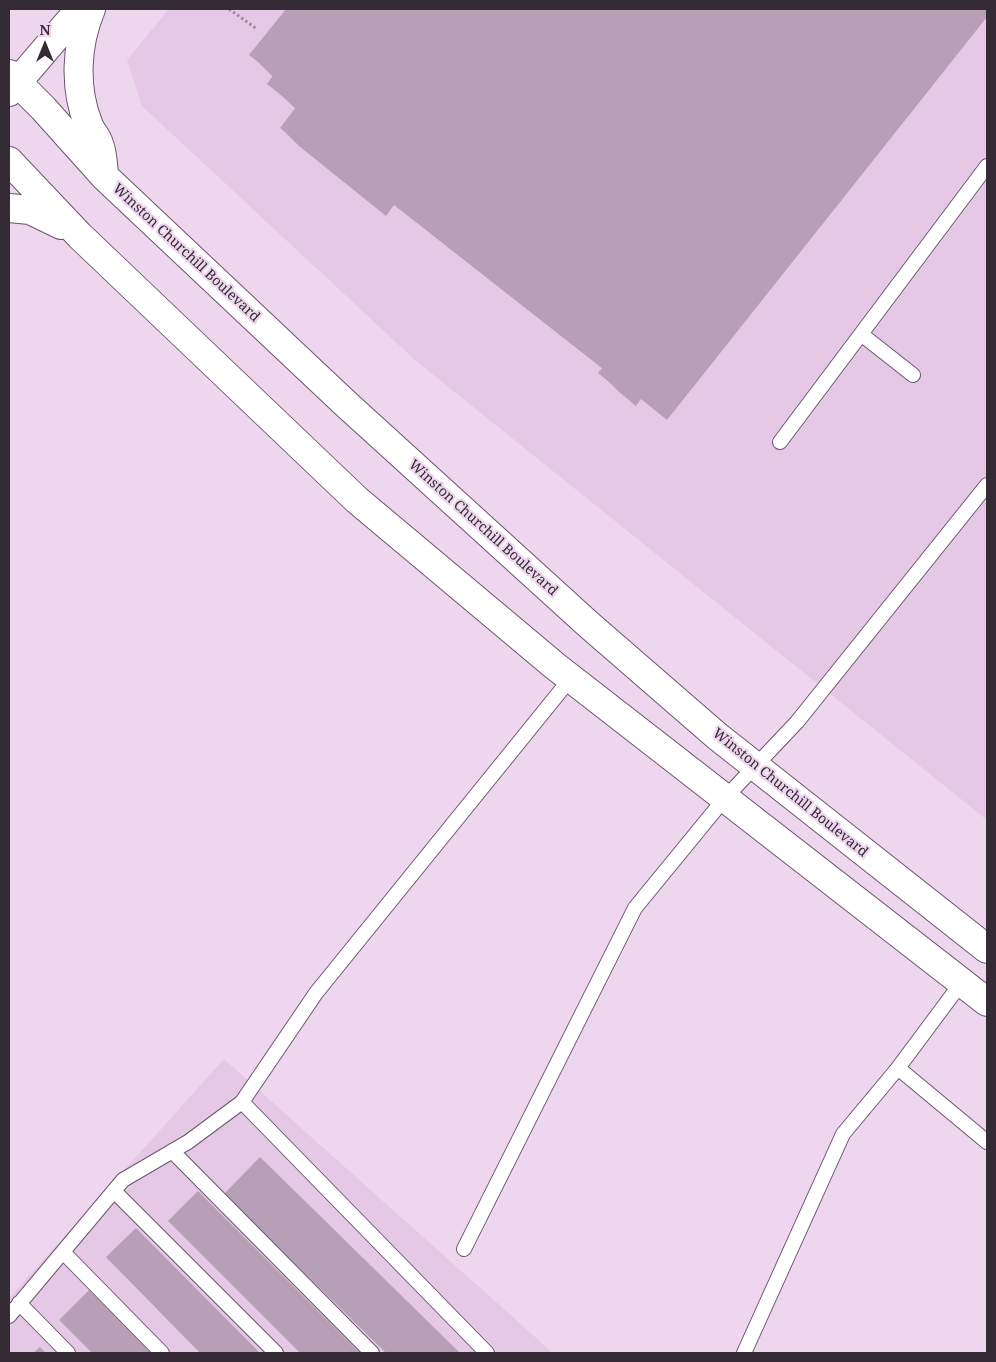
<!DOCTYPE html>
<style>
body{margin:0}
#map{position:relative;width:996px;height:1362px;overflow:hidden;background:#efd6ef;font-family:"Noto Serif",serif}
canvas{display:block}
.frame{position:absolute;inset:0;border:10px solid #342b34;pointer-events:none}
.north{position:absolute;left:20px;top:20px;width:50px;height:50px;-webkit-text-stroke:4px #efd6ef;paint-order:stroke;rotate:0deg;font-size:14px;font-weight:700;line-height:20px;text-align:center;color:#342b34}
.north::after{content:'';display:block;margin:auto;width:18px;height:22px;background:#342b34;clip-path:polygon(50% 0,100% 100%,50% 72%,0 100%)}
</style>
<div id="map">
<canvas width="996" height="1362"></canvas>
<div class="frame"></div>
<div class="north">N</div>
</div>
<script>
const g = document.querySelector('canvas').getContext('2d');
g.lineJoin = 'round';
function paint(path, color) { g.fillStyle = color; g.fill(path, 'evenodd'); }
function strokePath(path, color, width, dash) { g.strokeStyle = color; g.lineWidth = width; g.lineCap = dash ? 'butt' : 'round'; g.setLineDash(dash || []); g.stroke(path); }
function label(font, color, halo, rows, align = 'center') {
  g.font = font + ' "Noto Serif",serif'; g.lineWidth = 4.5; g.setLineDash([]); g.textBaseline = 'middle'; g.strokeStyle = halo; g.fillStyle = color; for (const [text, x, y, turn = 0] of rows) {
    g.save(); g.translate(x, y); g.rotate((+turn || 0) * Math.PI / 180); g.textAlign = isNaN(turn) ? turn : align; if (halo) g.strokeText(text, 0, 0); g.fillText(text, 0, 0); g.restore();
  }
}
paint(new Path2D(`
 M169,9H987V820L416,361L142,106L127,60Z
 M224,1059L553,1353H9V1298Z`), '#e5c8e5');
paint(new Path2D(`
 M287,9H987V17L667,420L641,399L636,406L618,391L600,373L603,369L394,205L386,216L299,146L281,128L296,109L268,83L273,77L251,55Z
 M260,1159L458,1353H387L248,1217Z
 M198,1193L358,1353H302L169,1221Z
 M136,1230L258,1353H202L107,1258Z
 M89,1292L150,1353H93L60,1320Z
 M40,1347L46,1353H33Z`), '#0003');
paint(new Path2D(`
 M286,9H962L649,404L622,383L618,389L598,373L603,367L376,189L368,200L280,128L296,107L267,84L274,74L249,55Z
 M260,1157L460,1353H386L224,1194Z
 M198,1191L360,1353H300L168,1221Z
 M136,1228L260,1353H200L106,1257Z
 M89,1290L151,1353H92L59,1320Z`), '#b7a0b7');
const service = new Path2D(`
 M861,334L913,375
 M780,442L987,166
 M898,1068L987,1142
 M242,1102L487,1353
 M172,1151L372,1353
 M114,1191L276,1353
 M464,1249L635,908L725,798L797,722L987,485
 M63,1252L162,1353
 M19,1303L68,1353
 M9,1316L123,1180L188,1142L242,1102L316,993L571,678
 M744,1353L843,1134L898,1068L962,982`);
const secondary = new Path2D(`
 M91,9C76,45 74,87 88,123C90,131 97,136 99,144C103,153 103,165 104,175
 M9,74L43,108L104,176L346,404L588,624L717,736L987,949
 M9,92L80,9
 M9,161L80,236L357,500L555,666L987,1002
 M9,208L30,210L61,225`);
strokePath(service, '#6b566b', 16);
strokePath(secondary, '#6b566b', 30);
strokePath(new Path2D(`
 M229,9L257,29`), '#9d8b9d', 3, [2.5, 2.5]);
strokePath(service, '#fff', 14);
strokePath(secondary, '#fff', 28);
label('14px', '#342b34', '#efd6ef', [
 ["Winston Churchill Boulevard",186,253,43],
 ["Winston Churchill Boulevard",483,528,42],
 ["Winston Churchill Boulevard",790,793,39]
]);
</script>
